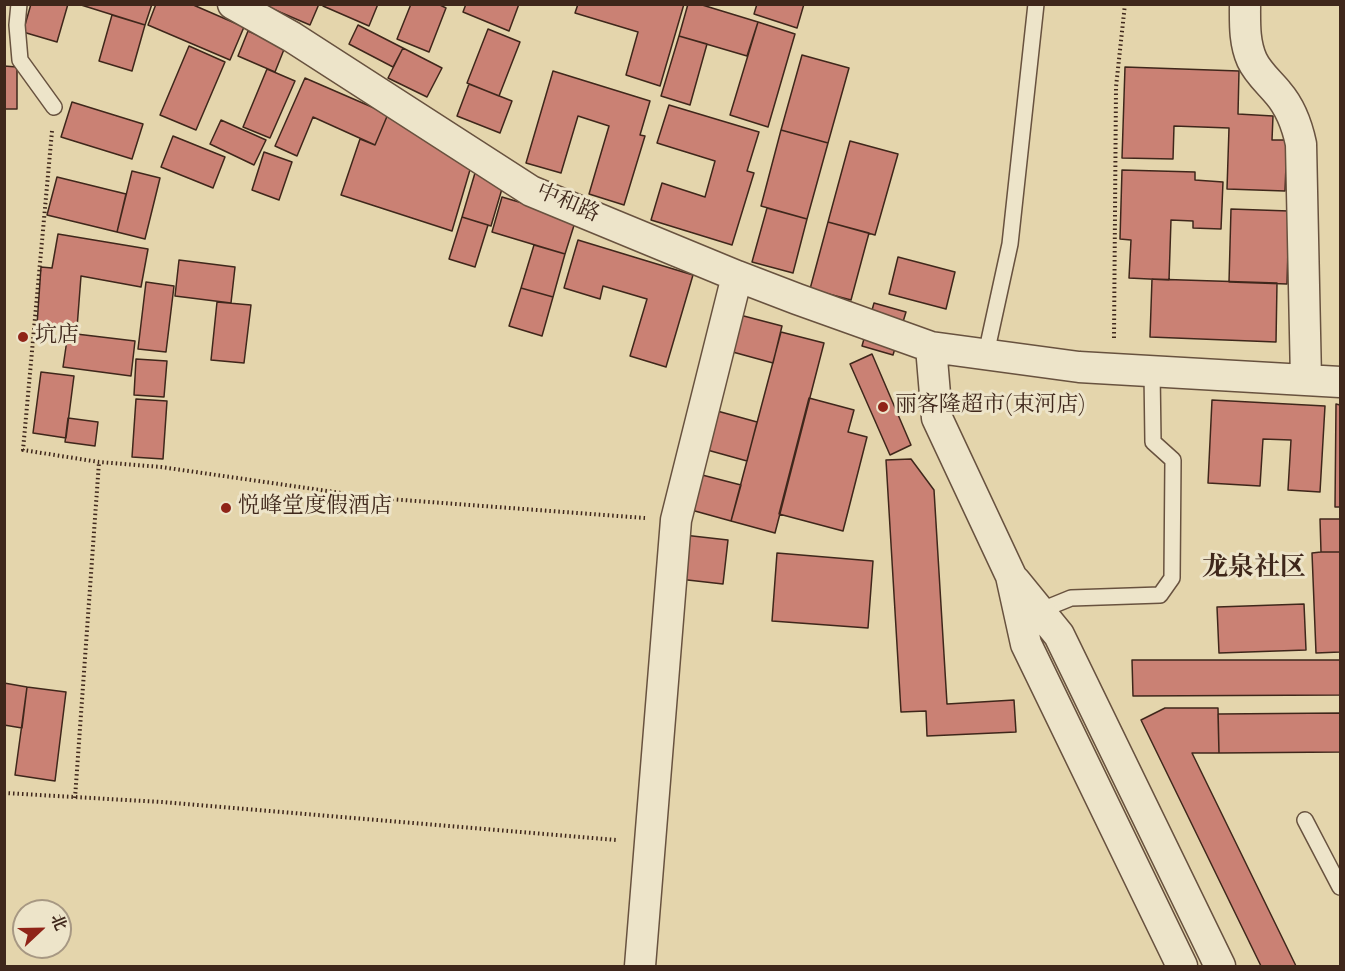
<!DOCTYPE html>
<meta charset="utf-8">
<style>
body{margin:0}
#map{position:relative;width:1345px;height:971px;overflow:hidden;background:#e4d5ac;font-family:"Sorts Mill Goudy","Noto Serif SC",serif}
canvas{display:block}
.frame{position:absolute;inset:0;border:6px solid #3f271b;pointer-events:none}
.north{position:absolute;left:12px;top:899px;width:60px;height:60px;box-sizing:border-box;background:#ede4c9;border:2px solid #a79883;border-radius:50%;rotate:68deg;font-size:16px;font-weight:700;line-height:24px;text-align:center;color:#3f271b}
.north::after{content:'';display:block;margin:auto;width:21px;height:27px;background:#8f2418;clip-path:polygon(50% 0,100% 100%,50% 72%,0 100%)}
</style>
<div id="map">
<canvas width="1345" height="971"></canvas>
<div class="frame"></div>
<div class="north">北</div>
</div>
<script>
const g = document.querySelector('canvas').getContext('2d');
g.lineJoin = 'round';
function paint(path, color) { g.fillStyle = color; g.fill(path, 'evenodd'); }
function strokePath(path, color, width, dash) { g.strokeStyle = color; g.lineWidth = width; g.lineCap = dash ? 'butt' : 'round'; g.setLineDash(dash || []); g.stroke(path); }
function label(font, color, halo, rows, align = 'center') {
  g.font = font + ' "Sorts Mill Goudy","Noto Serif SC",serif'; g.lineWidth = 6; g.setLineDash([]); g.textBaseline = 'middle'; g.strokeStyle = halo; g.fillStyle = color; for (const [text, x, y, turn = 0] of rows) {
    g.save(); g.translate(x, y); g.rotate((+turn || 0) * Math.PI / 180); g.textAlign = isNaN(turn) ? turn : align; if (halo) g.strokeText(text, 0, 0); g.fillText(text, 0, 0); g.restore();
  }
}
const building = new Path2D(`
 M31,4H68L57,42L23,32Z
 M78,4H152L145,25Z
 M156,4H191L244,27L230,60L148,25Z
 M261,4H319L310,25Z
 M324,4H378L369,26L323,6Z
 M411,4H438L446,8L429,52L397,39Z
 M466,4H519L509,31L463,12Z
 M578,4H684L660,86L626,75L638,32L575,13Z
 M688,4H699L758,22L747,56L679,36Z
 M757,4H804L797,28L754,14Z
 M112,15L145,25L132,71L99,61Z
 M758,22L795,34L768,127L730,115Z
 M358,25L403,48L393,67L349,44Z
 M488,29L520,42L499,96L467,83Z
 M248,31L285,47L275,72L238,56Z
 M679,36L707,44L690,105L661,96Z
 M189,46L225,62L196,130L160,115Z
 M403,48L442,68L427,97L388,78Z
 M802,55L849,68L828,143L781,130Z
 M4,66L17,67V109H4Z
 M1125,67L1239,71L1238,114L1273,116L1272,140H1287L1285,191L1227,189L1229,128L1174,126L1173,159L1122,158Z
 M267,69L295,81L270,138L243,127Z
 M553,71L650,101L640,135L645,136L624,205L589,194L609,126L578,116L561,173L526,163Z
 M305,78L388,114L375,145L313,117L297,156L275,146Z
 M469,84L512,101L500,133L457,116Z
 M72,102L143,124L132,159L61,137Z
 M669,105L759,132L747,171L754,173L732,245L651,220L662,183L705,197L715,161L657,143Z
 M388,114L472,163L452,231L341,195L360,139L375,145Z
 M221,120L266,140L254,165L210,144Z
 M781,130L828,143L807,219L761,206Z
 M173,136L225,157L213,188L161,167Z
 M850,141L898,154L875,235L828,222Z
 M264,152L292,162L279,200L252,190Z
 M1122,170L1195,172V180L1223,182L1221,229L1193,228V221L1171,220L1169,280L1129,278L1131,240L1120,239Z
 M132,171L160,178L145,239L117,232Z
 M475,173L504,182L491,226L462,217Z
 M57,177L126,194L117,232L47,215Z
 M502,197L576,219L565,254L492,232Z
 M767,208L807,219L793,273L752,262Z
 M1231,209L1289,211L1287,284L1229,282Z
 M462,217L488,225L475,267L449,259Z
 M828,222L869,233L851,300L810,289Z
 M58,234L148,249L141,287L81,276L77,328L37,325L41,267L52,268Z
 M578,240L693,275L666,367L630,356L647,299L603,286L600,299L564,288Z
 M534,245L565,254L553,297L521,288Z
 M898,257L955,272L946,309L889,294Z
 M179,260L235,267L231,303L175,296Z
 M1152,279L1277,283L1276,342L1150,337Z
 M146,282L174,286L166,352L138,349Z
 M521,288L553,297L542,336L509,326Z
 M217,302L251,305L244,363L211,360Z
 M874,303L906,312L893,355L862,346Z
 M717,309L782,326L773,363L707,345Z
 M781,332L824,343L775,533L731,521Z
 M68,333L135,341L131,376L63,367Z
 M872,354L911,445L890,455L850,364Z
 M136,359L167,361L164,397L134,395Z
 M41,372L74,376L66,438L33,433Z
 M809,398L854,410L848,432L867,437L843,531L779,514Z
 M136,399L167,401L163,459L132,457Z
 M1212,400L1325,406L1320,492L1288,490L1291,440L1263,439L1260,486L1208,483Z
 M692,404L757,422L747,461L682,443Z
 M1336,404L1340,405V507H1335Z
 M68,418L98,422L95,446L65,442Z
 M911,459L934,490L947,704L1014,700L1016,732L927,736L926,711L901,712L886,460Z
 M675,468L741,485L731,521L666,503Z
 M1320,519H1340V552H1321Z
 M666,533L728,540L723,584L661,577Z
 M1321,552H1340V652L1316,653L1312,553Z
 M777,553L873,561L868,628L772,621Z
 M1304,604L1306,650L1219,653L1217,607Z
 M1132,660H1340V695L1133,696Z
 M4,683L27,687L22,728L4,725Z
 M27,687L66,692L55,781L15,775Z
 M1165,708H1218L1219,753H1192L1296,966H1261L1141,720Z
 M1340,713V752L1219,753L1218,714Z`);
paint(building, '#ca8174');
strokePath(building, '#3f271b', 1.5);
const lane = new Path2D(`
 M19,4L17,25L20,60L54,107
 M986,354L1010,244L1036,4
 M1039,611L1071,598L1160,595L1172,578L1173,460L1153,442L1152,371
 M1305,820L1340,887`);
const street = new Path2D(`
 M233,4L292,37L531,191L737,276L797,299L931,347L1079,367L1340,382
 M1245,4C1245,23 1244,42 1252,60C1258,73 1269,82 1278,93C1291,108 1297,125 1301,144L1306,380
 M931,347L937,418L1011,576L1026,644L1182,966
 M1015,581L1059,635L1220,966
 M640,966L676,520L737,276`);
strokePath(lane, '#68523f', 18);
strokePath(street, '#68523f', 33);
strokePath(new Path2D(`
 M52,131L23,450L99,462L161,467L376,498L645,518
 M1114,338L1116,87L1125,4
 M4,793L162,802L617,840
 M75,798L99,462`), '#3f271b', 4, [1.5, 3]);
strokePath(lane, '#ede4c9', 15);
strokePath(street, '#ede4c9', 30);
for (const [x, y, r, color] of [
 [23,337,6,"#8f2418"],
 [883,407,6,"#8f2418"],
 [226,508,6,"#8f2418"]
]) { const dot = new Path2D(); dot.arc(x, y, r, 0, 2 * Math.PI); g.fillStyle = color; g.fill(dot); strokePath(dot, '#ede4c9', 2); }
label('22px', '#3f271b', '#ede4c9', [
 ["中和路",567,205,23]
]);
label('22px', '#3f271b', '#ede4c9', [
 ["坑店",35,337],
 ["丽客隆超市(束河店)",895,407],
 ["悦峰堂度假酒店",238,508]
], 'left');
label('bold 26px', '#3f271b', '#ede4c9', [
 ["龙泉社区",1254,571]
]);
</script>
